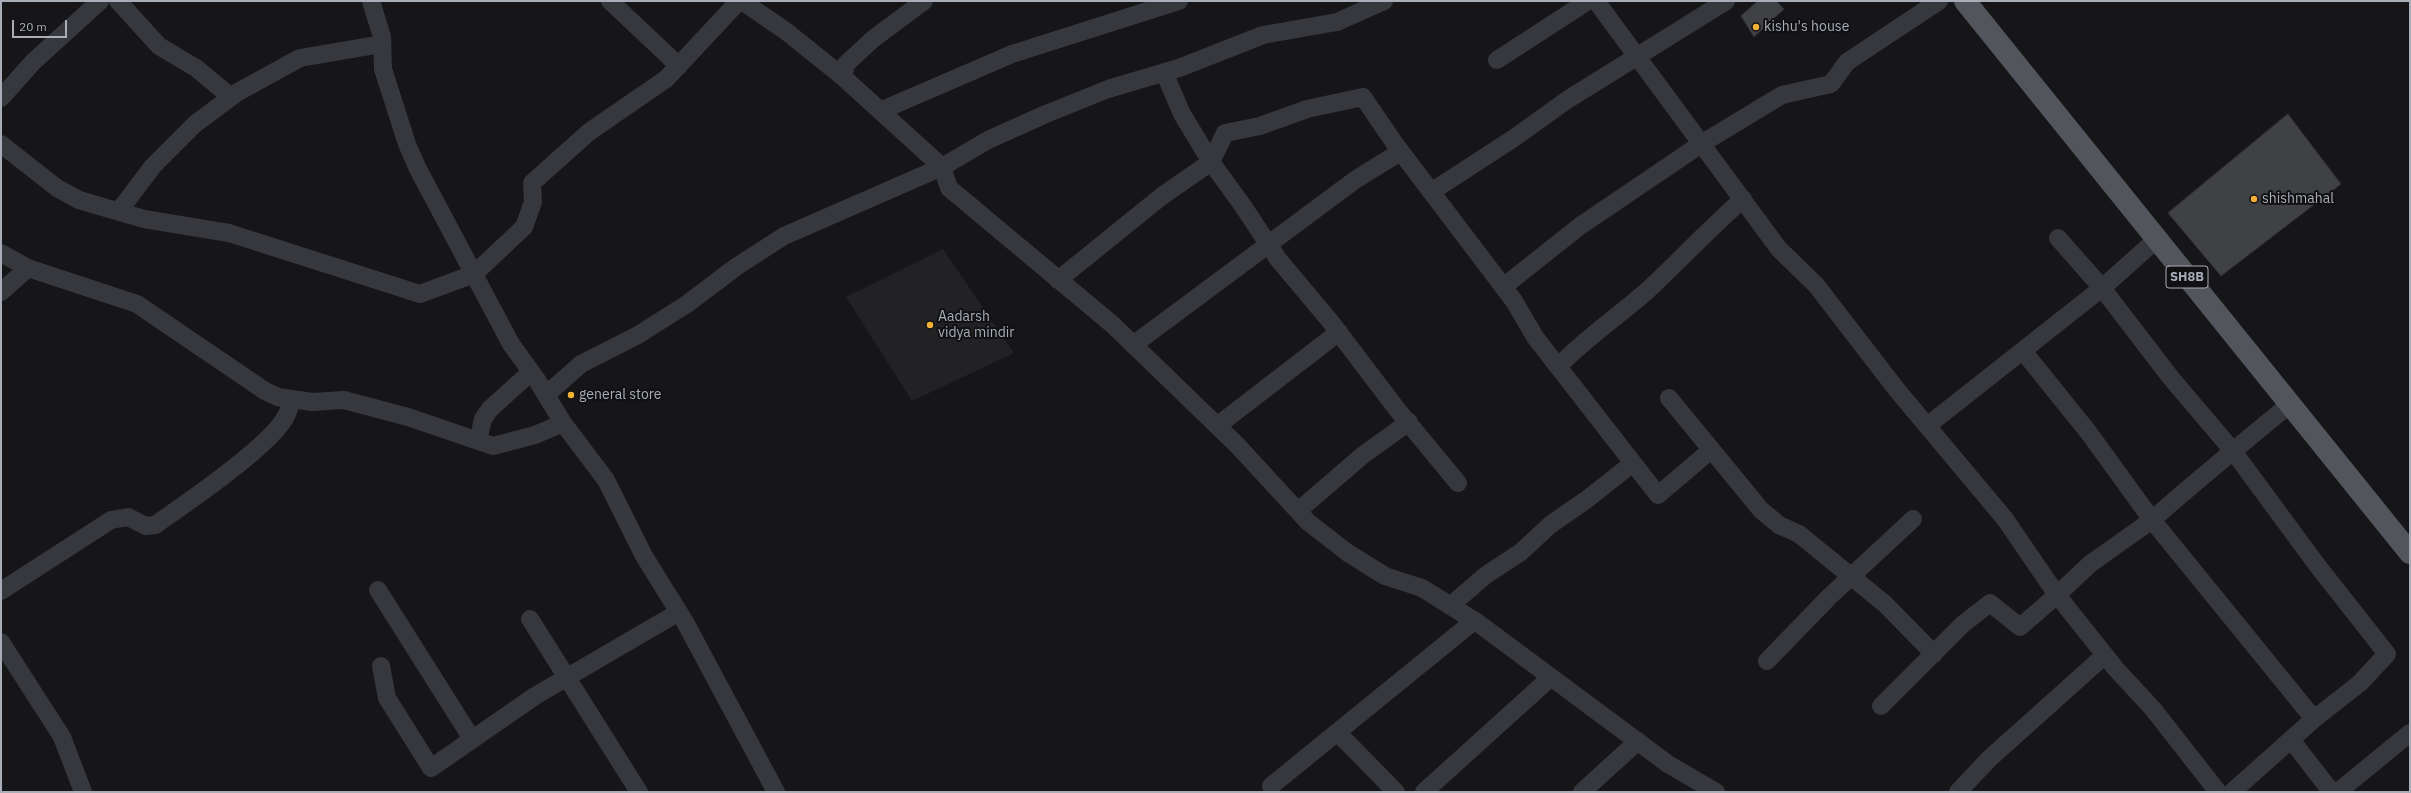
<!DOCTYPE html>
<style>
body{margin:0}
#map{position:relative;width:2411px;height:793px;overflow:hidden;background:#161618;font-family:"IBM Plex Sans",sans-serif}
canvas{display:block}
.frame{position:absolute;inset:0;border:2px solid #a8adb8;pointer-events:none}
.scale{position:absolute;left:12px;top:20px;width:55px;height:18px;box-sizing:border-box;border:2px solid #a8adb8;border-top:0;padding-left:5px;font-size:12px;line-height:14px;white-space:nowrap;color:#a8adb8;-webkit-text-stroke:3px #111113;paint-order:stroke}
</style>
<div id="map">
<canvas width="2411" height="793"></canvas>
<div class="frame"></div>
<div class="scale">20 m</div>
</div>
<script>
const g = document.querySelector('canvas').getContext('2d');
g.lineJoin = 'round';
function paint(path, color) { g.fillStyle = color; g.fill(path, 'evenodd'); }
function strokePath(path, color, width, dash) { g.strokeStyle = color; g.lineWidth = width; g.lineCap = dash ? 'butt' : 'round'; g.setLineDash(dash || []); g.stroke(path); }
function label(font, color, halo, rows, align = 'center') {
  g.font = font + ' "IBM Plex Sans",sans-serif'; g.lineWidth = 4; g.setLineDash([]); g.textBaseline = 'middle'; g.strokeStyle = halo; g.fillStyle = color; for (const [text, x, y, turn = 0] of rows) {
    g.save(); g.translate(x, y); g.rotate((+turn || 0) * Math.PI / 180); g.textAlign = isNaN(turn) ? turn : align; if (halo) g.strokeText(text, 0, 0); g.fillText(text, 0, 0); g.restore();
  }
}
paint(new Path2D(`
 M943,249L1014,353L912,401L846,297Z`), '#222225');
const building = new Path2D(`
 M1758,1H1776L1784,9L1754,37L1741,16Z
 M2288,114L2341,184L2221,276L2168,213Z`);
paint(building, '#404145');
strokePath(building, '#303034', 1);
strokePath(new Path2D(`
 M118,1L159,46L196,68L231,97
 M371,1L382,37L383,69L407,144L418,169L511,344L537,380L563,423L606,480L644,556L685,622L776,792
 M610,1L679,66
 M742,1L787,32L843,77
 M1384,1L1337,22L1263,35L1179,68L1108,89L1046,114L988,140L942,167L949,188L1113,325L1237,445L1308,522L1348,553L1385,576L1422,588L1478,623L1668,764L1716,792
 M1596,1L1779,249L1816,285L1897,390L2005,519L2057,595L2020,627L1990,603L1963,624L1881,706
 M1497,60L1588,1
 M1164,72L1182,114L1211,162L1243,206L1278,259L1330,321L1396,408L1458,483
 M1,98L33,62L100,1
 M880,111L1012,54L1179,1
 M1,144L57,188L79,200L144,219L229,233L420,294L474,274L524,227L533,202L532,183L589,132L666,79L739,1
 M1431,192L1514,138L1567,100L1726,1
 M119,211L153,166L195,124L238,92L300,58L382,44
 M2058,238L2102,288L2171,378L2233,451L2317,565L2387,654L2360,683L2314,719L2152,520C2197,480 2244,442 2290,404
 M1,253L28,268L1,292
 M28,268L137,304L265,391L278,397L312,402L344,400L408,417L493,446L535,435L563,423
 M1058,280L1162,196L1211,162L1225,133L1260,126L1307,109L1363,97L1395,144L1514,301L1535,337L1633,463L1586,500L1550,525L1521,552L1486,575L1450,606
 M1503,287L1580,226L1701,144L1782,95L1831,84L1847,62L1939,1
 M1133,345L1355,180L1400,152
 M2023,351L2089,433L2152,520L2090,564L2057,595L2116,669L2153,709L2218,792
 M1558,367C1585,338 1619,316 1648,290C1680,260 1710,228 1743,199
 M546,395L581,364L638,335L687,304L736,267L784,236L942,167L843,77L846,64L873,39L924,1
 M1669,398L1761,510L1779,525L1799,534L1885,604L1934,654
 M1217,426L1339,332
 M1927,426L2102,288L2157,239
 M478,441L483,419L490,409L531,372
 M1633,463L1658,495L1711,450
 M1298,511L1363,455L1409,422
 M378,590L472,739
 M1,591L111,520L128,517L146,526L155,525C184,505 272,445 286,416C289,411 290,404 292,399
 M530,619L639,792
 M1,642L62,737L83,792
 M1767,661L1829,597L1913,519
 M381,666L387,698L431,768L535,696L679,612
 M1337,732L1396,792
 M2292,741L2330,790L2339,791L2410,733
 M1271,786L1474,621
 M1424,792L1550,678
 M1582,792L1638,741
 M1958,792L1989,759L2105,655
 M2232,792L2314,719`), '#37383d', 18);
strokePath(new Path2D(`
 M1965,1L2410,553`), '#53555c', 22);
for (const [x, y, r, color] of [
 [1756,27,4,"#f2b134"],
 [2254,199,4,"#f2b134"],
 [930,325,4,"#f2b134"],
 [571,395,4,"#f2b134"]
]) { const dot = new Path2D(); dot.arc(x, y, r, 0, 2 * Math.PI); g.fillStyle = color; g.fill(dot); strokePath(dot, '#111113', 1.5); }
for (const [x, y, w] of [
 [2187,277,42]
]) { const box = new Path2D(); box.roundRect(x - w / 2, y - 11, w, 22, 3); g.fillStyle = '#111113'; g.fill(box); strokePath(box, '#a8adb8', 1); }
label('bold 13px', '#a8adb8', null, [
 ["SH8B",2187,277]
]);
label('14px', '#a8adb8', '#111113', [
 ["kishu's house",1764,27],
 ["shishmahal",2262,199],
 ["Aadarsh",938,317],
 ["vidya mindir",938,333],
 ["general store",579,395]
], 'left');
</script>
